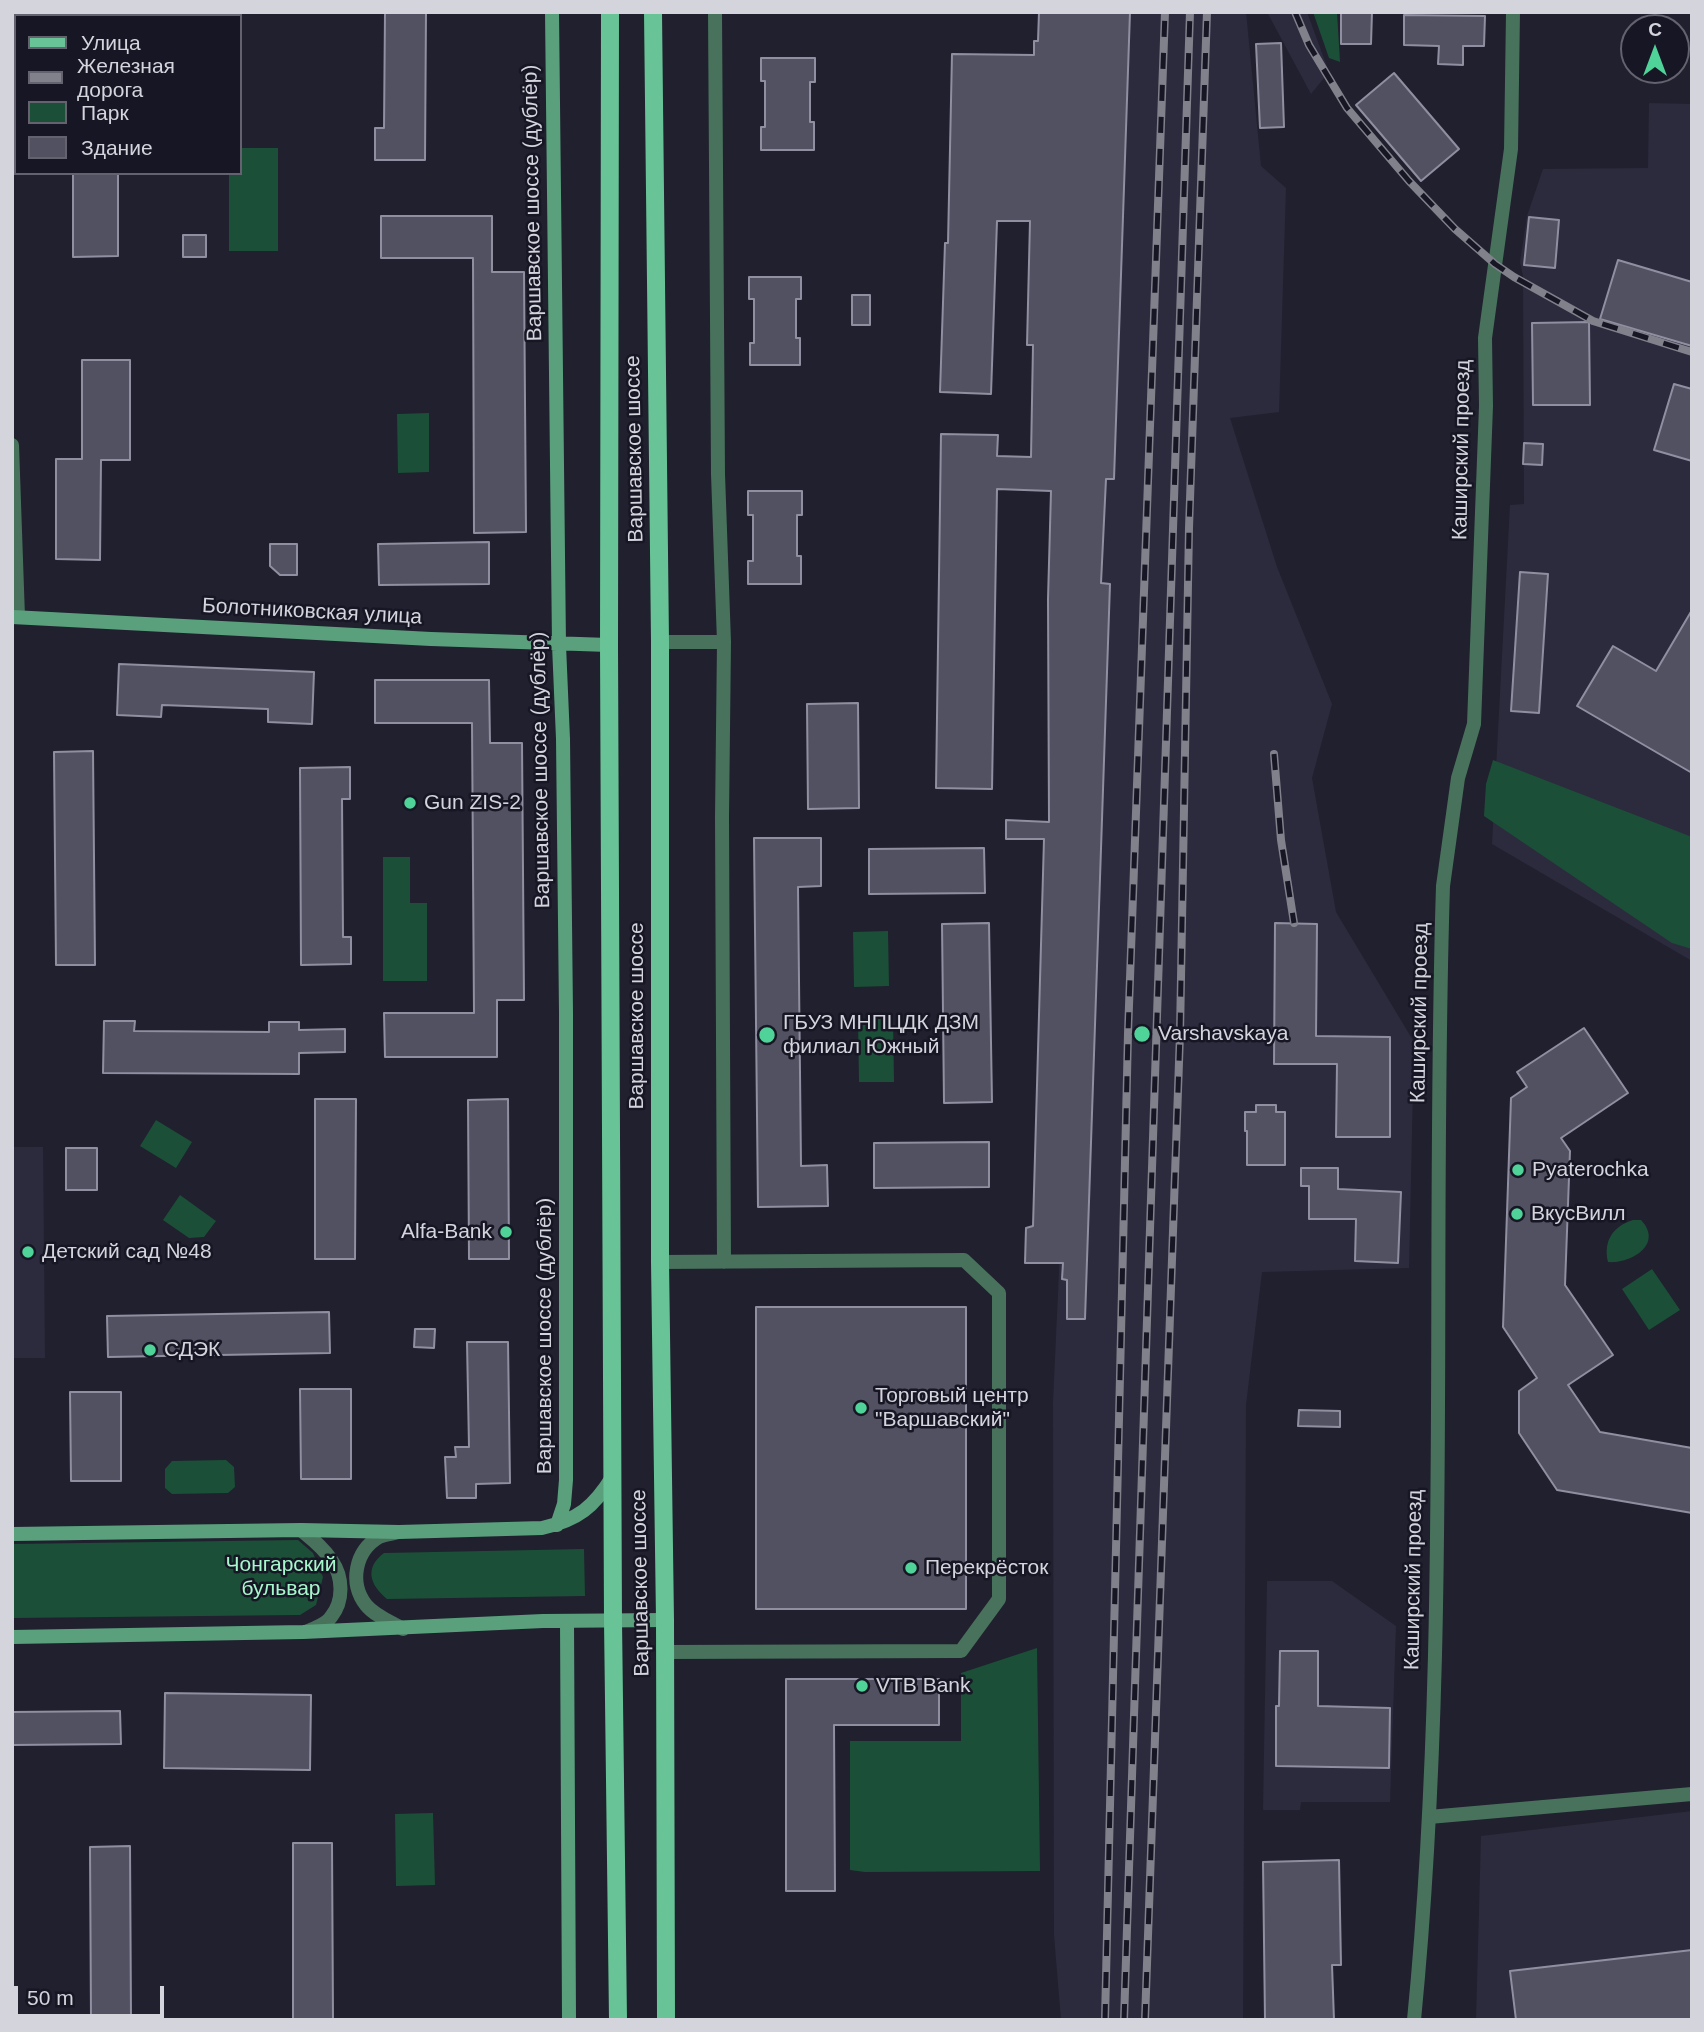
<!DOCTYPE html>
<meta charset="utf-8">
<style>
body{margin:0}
#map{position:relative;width:1704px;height:2032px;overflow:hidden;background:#20202e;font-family:Helvetica,sans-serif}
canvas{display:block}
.frame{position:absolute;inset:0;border:14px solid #d4d4dd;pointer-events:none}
.legend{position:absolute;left:14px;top:14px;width:228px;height:161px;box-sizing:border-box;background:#171624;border:2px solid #63626e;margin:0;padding:9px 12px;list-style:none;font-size:21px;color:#d4d4dd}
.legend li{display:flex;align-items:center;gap:14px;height:35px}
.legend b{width:35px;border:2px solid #63626e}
.north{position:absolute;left:1620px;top:14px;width:70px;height:70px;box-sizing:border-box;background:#171624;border:2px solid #63626e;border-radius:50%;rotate:0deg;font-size:19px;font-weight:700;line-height:28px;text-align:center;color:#d4d4dd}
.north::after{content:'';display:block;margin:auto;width:24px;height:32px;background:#50d398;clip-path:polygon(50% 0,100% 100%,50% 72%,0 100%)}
.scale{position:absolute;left:14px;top:1986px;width:150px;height:32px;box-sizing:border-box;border:4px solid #d4d4dd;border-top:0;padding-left:9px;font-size:21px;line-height:24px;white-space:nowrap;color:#d4d4dd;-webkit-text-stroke:5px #171624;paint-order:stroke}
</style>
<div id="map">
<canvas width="1704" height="2032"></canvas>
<div class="frame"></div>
<ul class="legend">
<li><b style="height:9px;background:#68c396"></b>Улица</li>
<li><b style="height:9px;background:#81818c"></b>Железная дорога</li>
<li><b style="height:19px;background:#1c4f37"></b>Парк</li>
<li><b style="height:19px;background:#525161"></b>Здание</li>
</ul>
<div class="north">С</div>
<div class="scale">50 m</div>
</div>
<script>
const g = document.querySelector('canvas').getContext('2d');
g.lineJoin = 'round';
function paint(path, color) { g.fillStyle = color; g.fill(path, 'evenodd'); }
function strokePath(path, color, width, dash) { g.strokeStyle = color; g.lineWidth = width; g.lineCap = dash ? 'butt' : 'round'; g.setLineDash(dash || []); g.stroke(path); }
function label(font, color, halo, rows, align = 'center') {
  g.font = font + ' Helvetica,sans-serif'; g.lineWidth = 5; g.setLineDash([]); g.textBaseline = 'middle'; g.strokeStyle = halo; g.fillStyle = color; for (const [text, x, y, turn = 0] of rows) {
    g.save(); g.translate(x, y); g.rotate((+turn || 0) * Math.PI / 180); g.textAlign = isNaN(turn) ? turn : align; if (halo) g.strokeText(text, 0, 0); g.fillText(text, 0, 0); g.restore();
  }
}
paint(new Path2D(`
 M1117,12H1246L1261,166L1286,188L1279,412L1230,418L1277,567L1332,704L1312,778L1336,912L1414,1042L1409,1268L1262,1272L1246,1405L1243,2020H1061L1054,1935L1053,1402Z
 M1267,12H1307L1329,72L1311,94Z
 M1649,103L1692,104V961L1492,844L1510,505L1524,504L1523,276L1520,262L1527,216L1543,169L1648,168Z
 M12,1147H43L45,1358H12Z
 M1267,1581H1332L1396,1626L1390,1802H1301L1300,1810H1263Z
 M1692,1811V2020H1476L1481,1836Z`), '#2c2b3e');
paint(new Path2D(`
 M1313,12H1337L1340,62L1329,58Z
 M240,148H278V251H229V173H240Z
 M429,413V472L398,473L397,414Z
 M1493,760L1692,837V949L1672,943L1484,816L1486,784Z
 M383,857H410V903H427V981H383Z
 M888,931L889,986L854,987L853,932Z
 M893,1018L894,1082H859L858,1019Z
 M156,1120L192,1142L176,1168L140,1146Z
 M180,1195L216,1221L204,1237L189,1238L163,1220Z
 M1633,1220H1641C1664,1244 1631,1264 1608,1262C1603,1241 1613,1226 1633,1220Z
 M1652,1269L1680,1310L1649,1330L1622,1289Z
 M226,1460L234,1467L235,1487L228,1493L172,1494L165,1488V1469L172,1461Z
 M298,1540L313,1553L323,1577L316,1605L300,1615L12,1618V1544Z
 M584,1549L585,1596L387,1599C370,1585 364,1568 384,1553Z
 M1037,1648L1040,1871L865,1872L850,1870V1741H961V1673Z
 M433,1813L435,1885L396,1886L395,1814Z`), '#1c4f37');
const building = new Path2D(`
 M385,12H426L425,160H375V128H384Z
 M1039,12H1130L1114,479H1106L1101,583L1110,584L1085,1319H1067V1280L1062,1279L1063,1263H1025L1026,1228L1033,1226L1044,839H1006V820L1049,822L1048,599L1051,491L997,489L992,789L936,788L941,434L998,435L997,456L1031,457L1033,345H1027L1030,221H997L991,394L940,392L945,243H948L952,54L1034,55V41H1038Z
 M1341,12H1372L1371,44H1341Z
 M1404,15L1485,16L1484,46H1463V65L1438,64L1439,46L1404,45Z
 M1281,43L1284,127L1260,128L1256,44Z
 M761,58H815V82H810V122H814V150H761V127H765V81H761Z
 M1394,73L1459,149L1421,181L1356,105Z
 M73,173H118V256L73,257Z
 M381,216H492V272H524L526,532L474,533L473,258H381Z
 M1529,217L1559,220L1555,268L1524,265Z
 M183,235H206V257H183Z
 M1618,260L1692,282V346L1600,319Z
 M749,277H801V299H796V338H800V365H750V343H754V299H749Z
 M852,295H870V325H852Z
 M1589,322L1590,405H1533L1532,323Z
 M82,360H130V460H101L100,560L56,559V459H82Z
 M1674,384L1692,389V461L1654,450Z
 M1524,443L1543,444L1542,465L1523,464Z
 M748,491H802V515H797V556H801V584H748V561H753V515H748Z
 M489,542V584L379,585L378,544Z
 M270,544H297V575H280L270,566Z
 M1520,572L1548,574L1539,713L1511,711Z
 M1692,610V773L1577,706L1613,646L1656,671Z
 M119,664L314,672L312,724L268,722V709L162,705L161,717L117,715Z
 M375,680H489L490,743H522L524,1000H497V1057H385L384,1013H474L472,723H375Z
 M858,703L859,808L808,809L807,704Z
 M93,751L95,965H56L54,752Z
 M350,767V799H342L343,937H351V964L301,965L300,768Z
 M754,838H821V886L798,887L801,1166L827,1165L828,1206L758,1207Z
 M984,848L985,893L869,894V849Z
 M989,923L992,1102L944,1103L942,924Z
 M1275,923L1317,924L1316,1036L1390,1037V1137H1336L1337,1064H1274Z
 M104,1021H135L134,1031L269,1032V1022H299V1030L345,1029V1052L299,1053V1074L103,1073Z
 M1584,1028L1628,1093L1561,1138L1570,1151L1565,1285L1613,1355L1568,1385L1600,1432L1692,1448V1513L1557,1490L1519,1433V1391L1537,1378L1503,1327L1511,1098L1527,1087L1517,1072Z
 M315,1099H356L355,1259H315Z
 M508,1099L509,1259H469L468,1100Z
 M1256,1105H1276V1112H1285V1165H1247V1131H1245V1112H1256Z
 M989,1142V1187L874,1188V1143Z
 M66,1148H97V1190H66Z
 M1301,1168H1338V1189L1401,1192L1398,1263L1355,1261L1356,1219H1309V1186H1301Z
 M756,1307H966V1609H756Z
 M329,1312L330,1353L108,1357L107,1316Z
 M415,1329H435L434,1348L414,1347Z
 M467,1342H508L510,1483L476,1484V1498H447L445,1457H456L455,1447H469Z
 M300,1389H351V1479H301Z
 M70,1392H121V1481H71Z
 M1299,1410L1340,1411V1427L1298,1426Z
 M1280,1651H1318V1706L1390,1708L1389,1768L1276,1766V1706H1279Z
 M786,1679H939V1725H834L835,1891H786Z
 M165,1693L311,1695L310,1770L164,1768Z
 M120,1711L121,1744L12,1745V1712Z
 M293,1843H332L333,2020H293Z
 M130,1846L131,2020H91L90,1847Z
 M1339,1860L1341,1965H1332L1334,2020H1265L1263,1862Z
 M1692,1950V2020H1516L1510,1971Z`);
paint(building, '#525161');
strokePath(building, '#908fa1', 2);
strokePath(new Path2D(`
 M715,12L718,474L724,642L722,817L724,1262
 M12,445L18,617
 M660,642H724
 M660,1262L964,1260L999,1293V1599L961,1651L665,1652
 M301,1530C312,1539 324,1548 332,1561C343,1577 344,1601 331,1617C326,1625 316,1627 308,1631
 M395,1533C390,1534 383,1535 379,1537C355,1551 349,1583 366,1605C375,1616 391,1622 403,1629
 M1429,1817L1692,1794
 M1414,2020C1451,1643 1431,1264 1443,886L1458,778L1474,724L1486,406L1485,338L1511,149L1513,12`), '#48725c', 14);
strokePath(new Path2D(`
 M552,12L559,645L563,739L566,1013V1480L564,1504L557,1525
 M12,617L431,639L609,645
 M12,1534L301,1530L399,1532L542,1528C578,1520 594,1507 613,1476
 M567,1621L569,2020
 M12,1637L303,1632L543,1621L665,1620`), '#5aa07d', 14);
strokePath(new Path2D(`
 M610,12L609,645L613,1621L618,2020
 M653,12L660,642V1262L665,1620L666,2020`), '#68c396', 18);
const rail = new Path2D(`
 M1295,12L1309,45L1347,108L1409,181L1455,229L1495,264L1514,277L1593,321L1692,352
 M1274,754L1281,840L1294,923
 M1105,2020L1128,1033L1165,12
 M1124,2020L1190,12
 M1145,2020L1180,1034L1189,528L1207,12`);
strokePath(rail, '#81818c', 8);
strokePath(rail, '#171624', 5, [16]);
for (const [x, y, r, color] of [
 [410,803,7,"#50d398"],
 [1142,1034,9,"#50d398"],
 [767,1035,9,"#50d398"],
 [1518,1170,7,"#50d398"],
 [1517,1214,7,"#50d398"],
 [506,1232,7,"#50d398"],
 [28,1252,7,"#50d398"],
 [150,1350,7,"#50d398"],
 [861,1408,7,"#50d398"],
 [911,1568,7,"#50d398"],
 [862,1686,7,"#50d398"]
]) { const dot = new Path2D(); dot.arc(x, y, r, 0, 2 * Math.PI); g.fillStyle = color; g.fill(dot); strokePath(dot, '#171624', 2.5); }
label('21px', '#d4d4dd', '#171624', [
 ["Варшавское шоссе (дублёр)",533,203,-91],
 ["Варшавское шоссе",635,449,-91],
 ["Каширский проезд",1462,450,-89],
 ["Болотниковская улица",312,612,3],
 ["Варшавское шоссе (дублёр)",541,770,-91],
 ["Каширский проезд",1420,1013,-89],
 ["Варшавское шоссе",637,1016,-90],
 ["Варшавское шоссе (дублёр)",545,1336,-90],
 ["Каширский проезд",1414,1580,-89],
 ["Варшавское шоссе",641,1583,-91]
]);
label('21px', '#d4d4dd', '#171624', [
 ["Gun ZIS-2",424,803],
 ["ГБУЗ МНПЦДК ДЗМ",783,1023],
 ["филиал Южный",783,1047],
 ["Varshavskaya",1158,1034],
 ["Pyaterochka",1532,1170],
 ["ВкусВилл",1531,1214],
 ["Alfa-Bank",492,1232,"right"],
 ["Детский сад №48",42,1252],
 ["СДЭК",164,1350],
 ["Торговый центр",875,1396],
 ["\"Варшавский\"",875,1420],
 ["Перекрёсток",925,1568],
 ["VTB Bank",876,1686]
], 'left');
label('21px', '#a5f7cc', '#171624', [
 ["Чонгарский",281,1565],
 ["бульвар",281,1589]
]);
</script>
